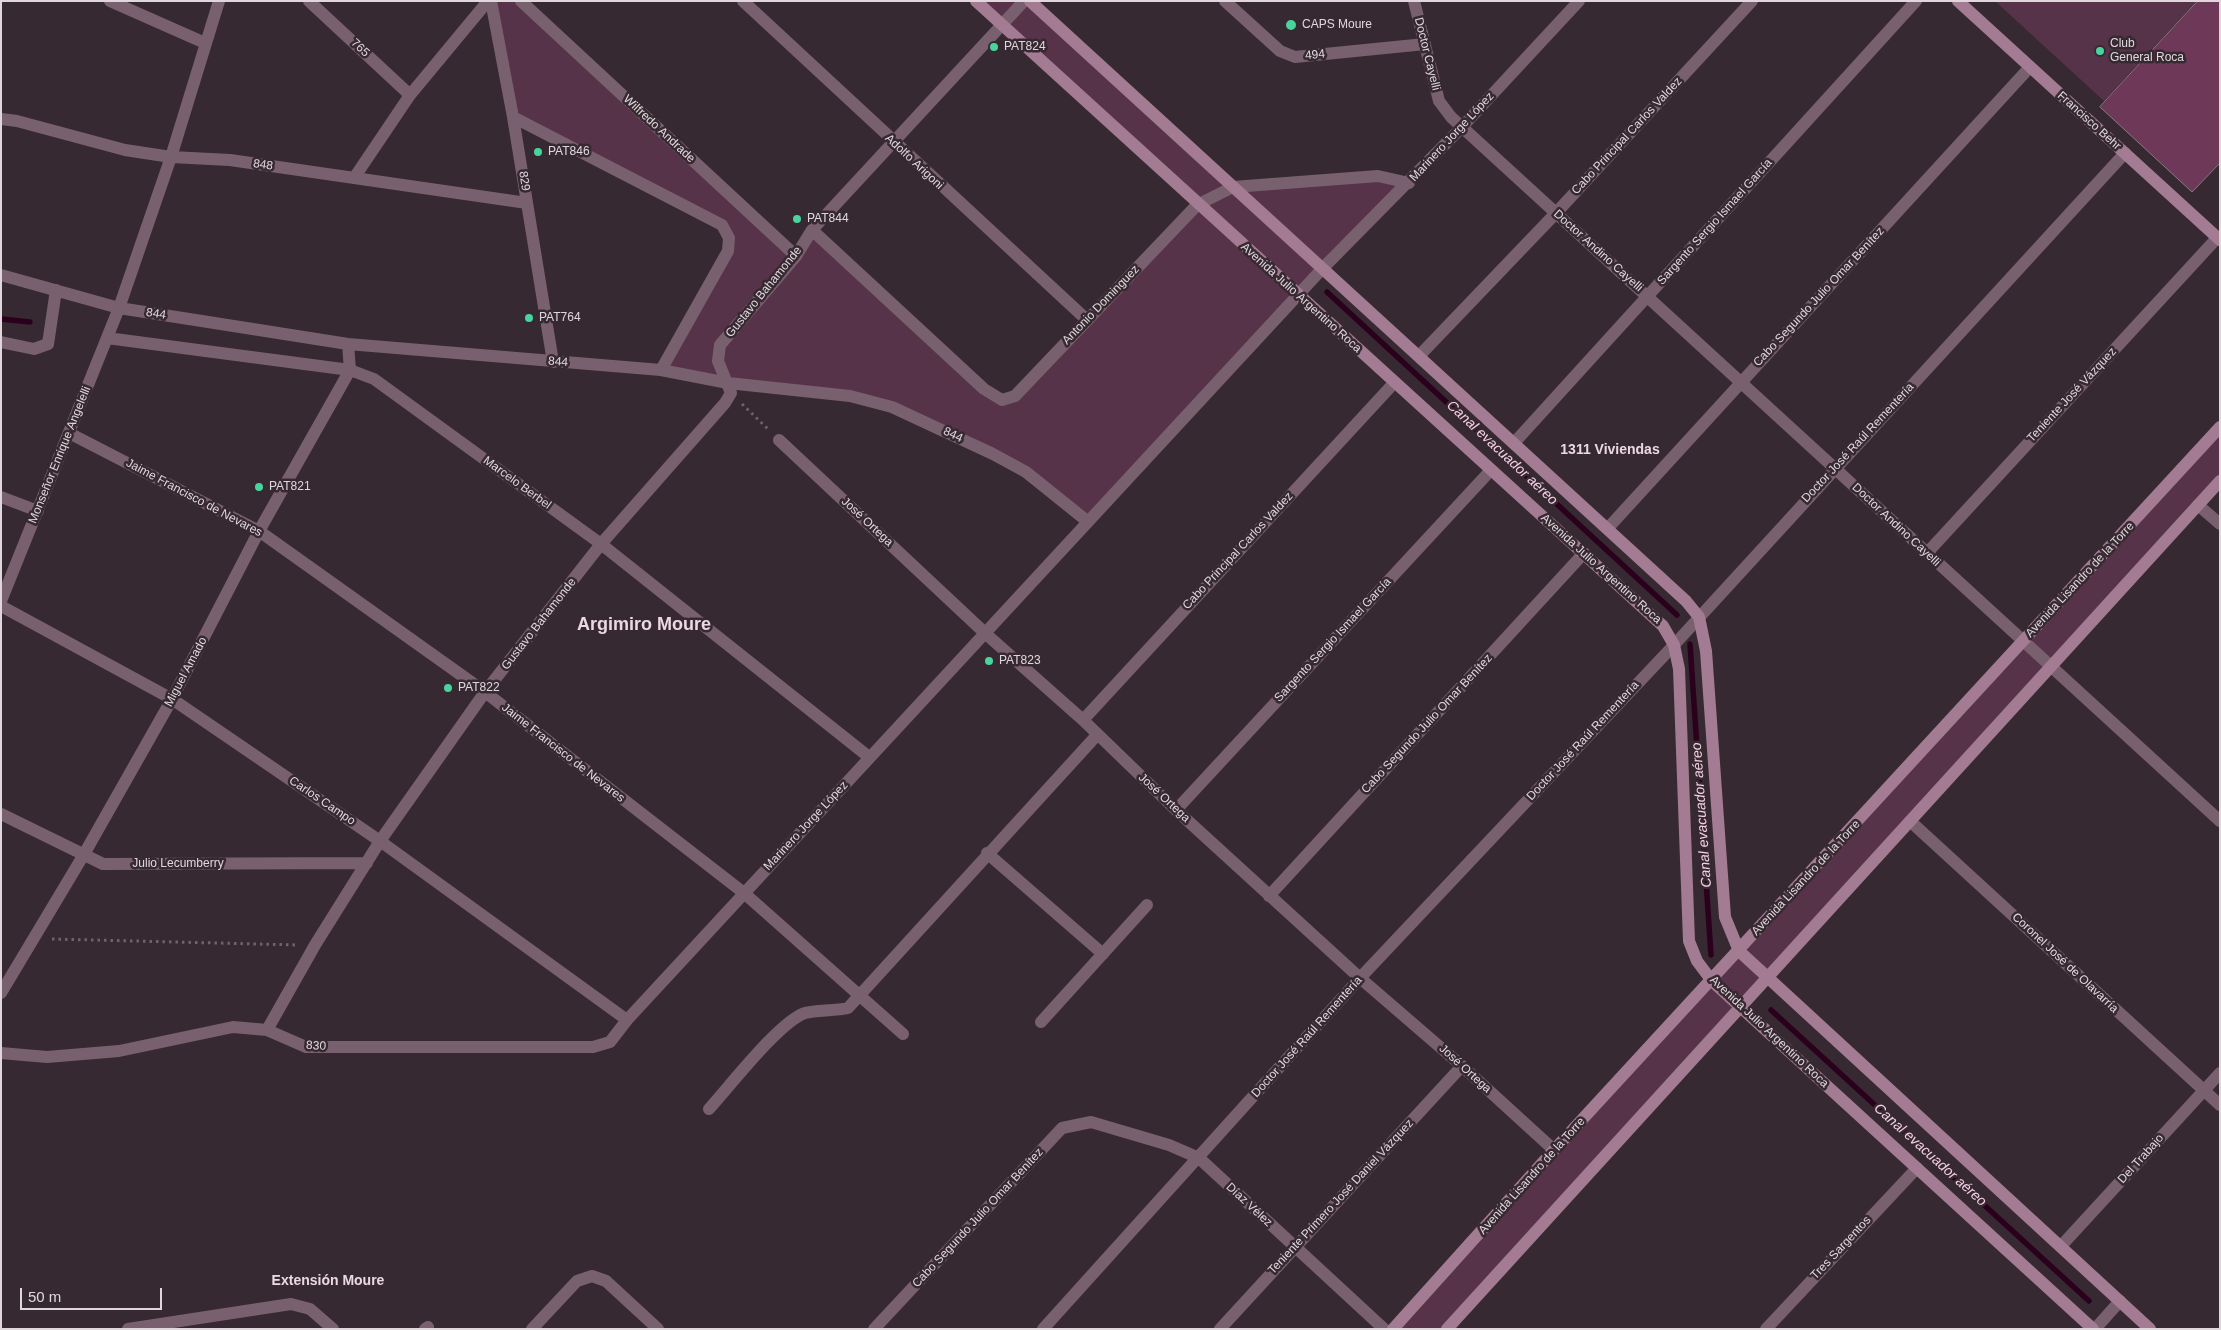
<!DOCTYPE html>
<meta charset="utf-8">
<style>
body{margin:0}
#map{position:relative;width:2221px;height:1330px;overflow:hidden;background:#372931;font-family:Arial,sans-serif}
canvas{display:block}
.frame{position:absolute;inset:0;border:2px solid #e0d7dc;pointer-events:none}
.scale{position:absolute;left:20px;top:1288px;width:142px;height:22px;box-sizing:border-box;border:2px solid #e0d7dc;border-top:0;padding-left:6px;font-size:15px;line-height:18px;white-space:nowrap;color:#e0d7dc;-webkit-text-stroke:4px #372931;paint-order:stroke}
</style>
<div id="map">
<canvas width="2221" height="1330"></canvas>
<div class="frame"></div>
<div class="scale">50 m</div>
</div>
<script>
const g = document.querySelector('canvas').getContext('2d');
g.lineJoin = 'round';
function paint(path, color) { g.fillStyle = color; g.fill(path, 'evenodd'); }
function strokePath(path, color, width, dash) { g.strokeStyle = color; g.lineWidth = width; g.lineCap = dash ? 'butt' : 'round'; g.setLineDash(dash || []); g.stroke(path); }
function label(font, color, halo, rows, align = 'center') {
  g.font = font + ' Arial,sans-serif'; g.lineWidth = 5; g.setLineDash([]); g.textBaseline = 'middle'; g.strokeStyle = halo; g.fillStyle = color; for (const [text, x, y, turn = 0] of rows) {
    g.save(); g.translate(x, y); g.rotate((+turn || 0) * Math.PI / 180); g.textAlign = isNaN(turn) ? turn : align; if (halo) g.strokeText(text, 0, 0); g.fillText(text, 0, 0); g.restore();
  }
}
paint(new Path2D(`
 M491,1H521L796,256L812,230L1002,400L1015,395L1197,205L976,1H1030L1233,187L1378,176L1409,183L1087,521L1026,472L892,407L661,370L728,251L722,225L513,117Z
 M1995,1H2197L2104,101Z
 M2220,427V481L1447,1329H1393Z`), '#573349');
strokePath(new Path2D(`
 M1327,292L1677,615
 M1,319L30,322
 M1690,644L1711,955
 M1771,1010L2089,1301`), '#2a001d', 5.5);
const building = new Path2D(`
 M2198,1H2220V163L2192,192L2100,107Z`);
paint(building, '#6e3959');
strokePath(building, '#897881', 1);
strokePath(new Path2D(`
 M742,404L770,431
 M52,939L298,945`), '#70636a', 3, [2.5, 4]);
strokePath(new Path2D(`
 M110,1L205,43
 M309,1L410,95
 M491,1L513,117L553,362
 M521,1L796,256
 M743,1L1087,320
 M1225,1L1280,51L1295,57L1425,44
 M1414,1L1439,101L1451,117L2220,821
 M513,117L722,225L729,238L728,251L661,370
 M1,119L17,121L125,150L171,157L230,160L527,203
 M354,178L410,95L488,1
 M812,230L984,389L1002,400L1015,396L1197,205L1233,187L1378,176L1409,183
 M1,275L119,308L348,344L661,370L728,383L850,396L892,407L993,454L1026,472L1087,521
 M107,338L350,370L374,379L601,544L869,757
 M1,342L34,349L48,344L56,290
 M1419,356L1556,213L1752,1
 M69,433L259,531L485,692L744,893L903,1034
 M779,440L986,634L1083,720L1176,810L1360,978L1462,1066L1554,1150
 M1514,443L1916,1
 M1,497L38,511
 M2198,505L2220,524
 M1608,528L2030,67
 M1927,553L2217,238
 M1,601L119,308L171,157L219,1
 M1,606L172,699L380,841L627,1020
 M1083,720L1394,383
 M1176,810L1491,470
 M1,814L103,864L367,863
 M1910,821L2220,1105
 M987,853L1103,954
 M1269,896L1584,553
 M1,993L83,856L172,699L259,531L350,370L348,344
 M1041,1022L1147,905
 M267,1030L315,945L380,841L485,692L601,544L725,403L731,393L718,361L720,345L796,256L812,230L1024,1
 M1,1053L47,1057L119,1051L233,1027L267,1030L306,1047H593L610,1042L627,1020L1322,269L1462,127L1579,1
 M709,1109C730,1086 779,1022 805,1013C815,1010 836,1011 848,1008L1097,735
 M2062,1245L2220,1073
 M128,1329L291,1304L310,1309L333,1329
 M425,1329L428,1327
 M532,1329L577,1281L592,1276L606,1281L658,1329
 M874,1329L1062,1128L1091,1122L1169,1145L1199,1158L1384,1329
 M1043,1329L1360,978L1674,645L2125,153
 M1220,1329L1462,1066
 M1766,1329L1917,1168
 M2095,1329L2120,1301`), '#79606e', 12);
strokePath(new Path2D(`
 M976,1L1663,626L1674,645L1679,669L1689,941L1697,961L1712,981L2093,1329
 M1030,1L1686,601L1699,617L1706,651L1725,917L1739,951L2150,1329
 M1958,1L2220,240
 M1393,1329L1554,1150L2220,427
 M1447,1329L2220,481`), '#a37b92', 12);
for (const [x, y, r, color] of [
 [1291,25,6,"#47d49d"],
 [994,47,5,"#47d49d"],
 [2100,51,5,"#47d49d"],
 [538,152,5,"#47d49d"],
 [797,219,5,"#47d49d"],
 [529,318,5,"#47d49d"],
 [259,487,5,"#47d49d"],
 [989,661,5,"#47d49d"],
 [448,688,5,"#47d49d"]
]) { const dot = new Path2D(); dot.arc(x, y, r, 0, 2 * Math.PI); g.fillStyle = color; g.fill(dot); strokePath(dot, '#372931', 2); }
label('12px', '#e0d7dc', '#372931', [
 ["CAPS Moure",1302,25],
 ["Club",2110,44],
 ["General Roca",2110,58],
 ["PAT824",1004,47],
 ["PAT846",548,152],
 ["PAT844",807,219],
 ["PAT764",539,318],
 ["PAT821",269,487],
 ["PAT823",999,661],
 ["PAT822",458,688]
], 'left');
label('12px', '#e0d7dc', '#372931', [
 ["765",360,48,43],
 ["Doctor Cayelli",1427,54,76],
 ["494",1315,55,-6],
 ["Francisco Behr",2089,121,42],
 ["Wilfredo Andrade",659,129,43],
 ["Cabo Principal Carlos Valdez",1627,136,-47],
 ["Marinero Jorge López",1452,137,-47],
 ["Adolfo Arigoni",914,162,43],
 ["848",263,165,8],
 ["829",524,181,81],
 ["Sargento Sergio Ismael García",1715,222,-48],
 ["Doctor Andino Cayelli",1598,251,42],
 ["Gustavo Bahamonde",764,292,-51],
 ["Cabo Segundo Julio Omar Benítez",1819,297,-47],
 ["Avenida Julio Argentino Roca",1301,298,42],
 ["Antonio Dominguez",1101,305,-46],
 ["844",156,314,9],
 ["844",558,362,5],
 ["Teniente José Vázquez",2072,395,-47],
 ["844",953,435,25],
 ["Doctor José Raúl Rementería",1858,443,-47],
 ["Monseñor Enrique Angelelli",60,455,-68],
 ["Marcelo Berbel",517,483,36],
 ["Jaime Francisco de Nevares",194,498,28],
 ["José Ortega",867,522,43],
 ["Doctor Andino Cayelli",1896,525,43],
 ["Cabo Principal Carlos Valdez",1238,551,-47],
 ["Avenida Julio Argentino Roca",1601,569,42],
 ["Avenida Lisandro de la Torre",2080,580,-47],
 ["Gustavo Bahamonde",539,624,-52],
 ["Sargento Sergio Ismael García",1333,640,-47],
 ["Miguel Amado",186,672,-62],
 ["Cabo Segundo Julio Omar Benítez",1427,724,-47],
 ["Doctor José Raúl Rementería",1583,741,-47],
 ["Jaime Francisco de Nevares",563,753,38],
 ["José Ortega",1164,798,43],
 ["Carlos Campo",322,801,34],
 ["Marinero Jorge López",806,826,-47],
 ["Julio Lecumberry",178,864],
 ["Avenida Lisandro de la Torre",1806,878,-47],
 ["Coronel José de Olavarría",2065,963,43],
 ["Avenida Julio Argentino Roca",1769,1032,43],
 ["Doctor José Raúl Rementería",1307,1037,-48],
 ["830",316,1046,3],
 ["José Ortega",1465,1069,42],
 ["Del Trabajo",2141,1159,-48],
 ["Avenida Lisandro de la Torre",1532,1176,-48],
 ["Teniente Primero José Daniel Vázquez",1341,1197,-47],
 ["Díaz Vélez",1249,1205,43],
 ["Cabo Segundo Julio Omar Benítez",978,1218,-47],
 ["Tres Sargentos",1841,1248,-47]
]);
label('bold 14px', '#ebd8e2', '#372931', [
 ["1311 Viviendas",1610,450],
 ["Extensión Moure",328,1281]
]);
label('italic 14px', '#f5d2e5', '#372931', [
 ["Canal evacuador aéreo",1502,453,43],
 ["Canal evacuador aéreo",1702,815,-94],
 ["Canal evacuador aéreo",1930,1155,42]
]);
label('bold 18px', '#ebd8e2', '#372931', [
 ["Argimiro Moure",644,625]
]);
</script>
